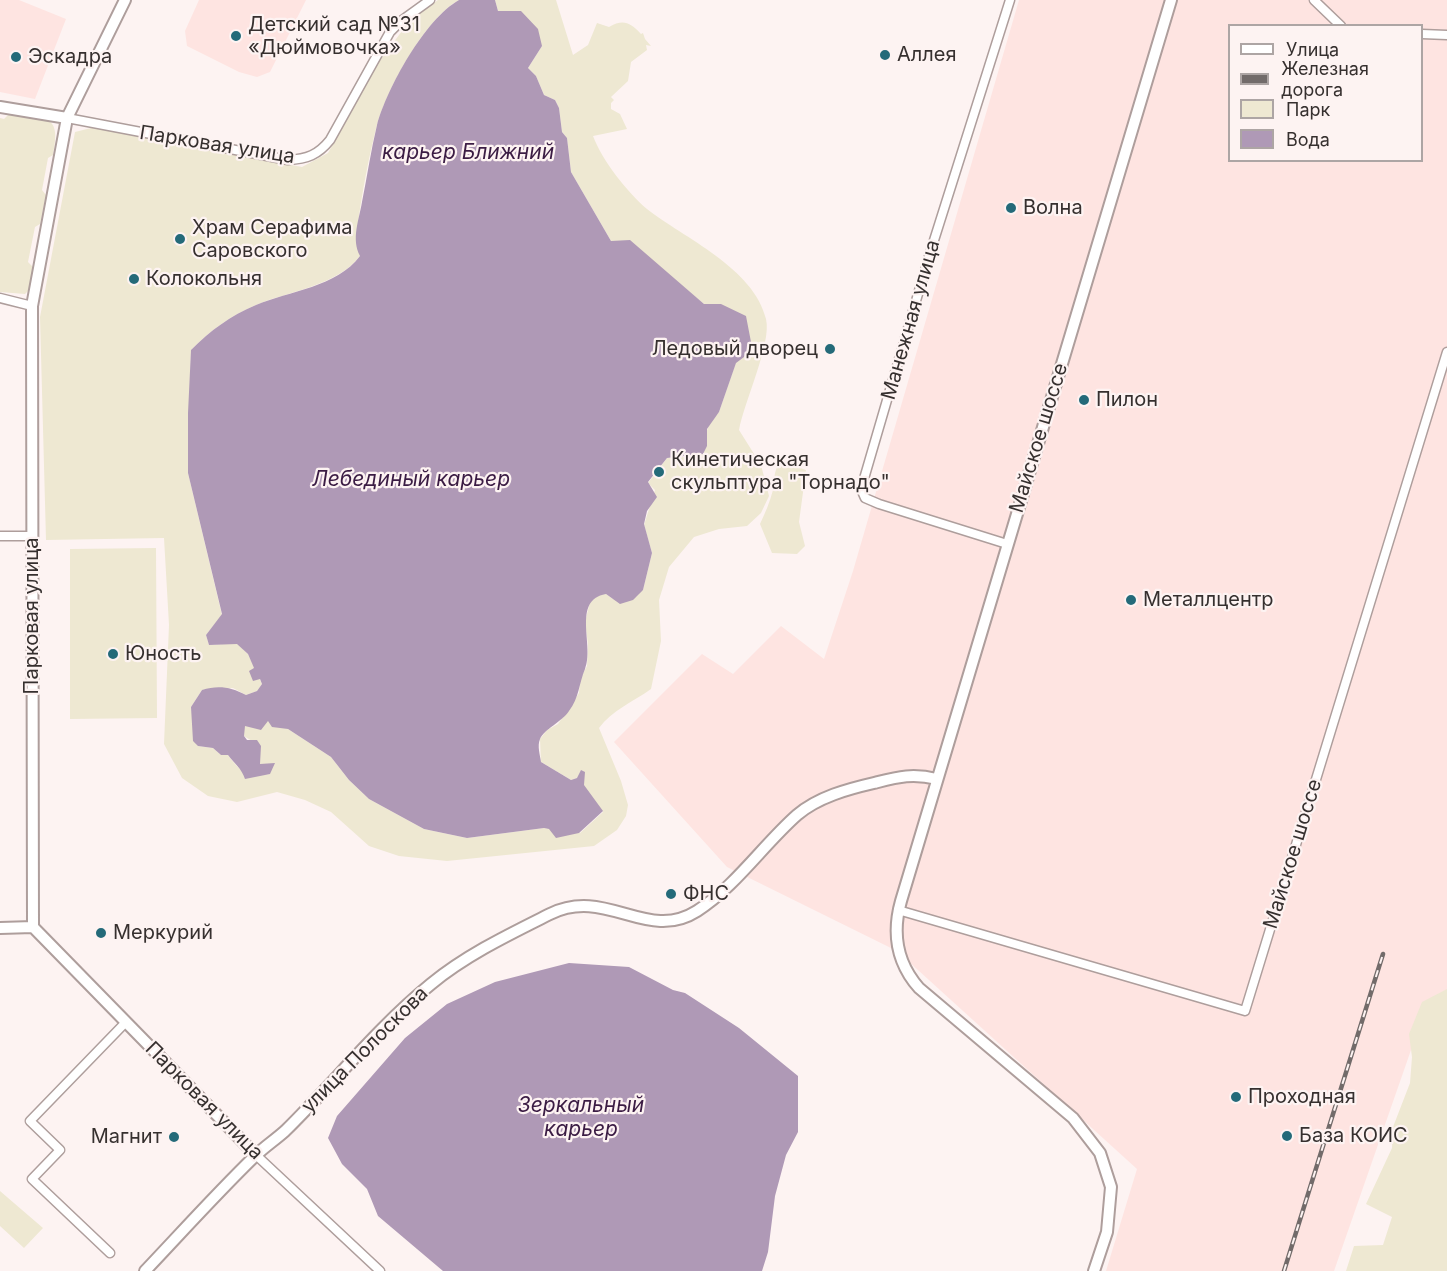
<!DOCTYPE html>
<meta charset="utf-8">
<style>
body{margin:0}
#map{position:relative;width:1447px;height:1271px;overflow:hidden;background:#fdf3f2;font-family:Inter,sans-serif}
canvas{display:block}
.legend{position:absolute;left:1228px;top:24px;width:195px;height:138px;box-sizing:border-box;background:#fdf3f2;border:2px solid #ada5a4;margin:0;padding:8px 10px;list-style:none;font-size:18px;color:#36302f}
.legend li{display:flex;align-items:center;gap:12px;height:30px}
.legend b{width:30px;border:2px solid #ada5a4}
</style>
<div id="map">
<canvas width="1447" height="1271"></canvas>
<ul class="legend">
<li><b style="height:8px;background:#fff"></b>Улица</li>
<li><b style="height:8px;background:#726b6a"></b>Железная дорога</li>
<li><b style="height:16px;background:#eee8d2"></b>Парк</li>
<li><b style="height:16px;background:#af99b6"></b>Вода</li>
</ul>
</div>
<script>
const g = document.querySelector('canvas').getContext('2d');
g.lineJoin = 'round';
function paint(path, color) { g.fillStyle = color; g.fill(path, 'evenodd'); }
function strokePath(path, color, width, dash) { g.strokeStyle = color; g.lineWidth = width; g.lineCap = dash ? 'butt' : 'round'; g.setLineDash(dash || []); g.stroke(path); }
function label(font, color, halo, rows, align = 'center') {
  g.font = font + ' Inter,sans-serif'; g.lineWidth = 4.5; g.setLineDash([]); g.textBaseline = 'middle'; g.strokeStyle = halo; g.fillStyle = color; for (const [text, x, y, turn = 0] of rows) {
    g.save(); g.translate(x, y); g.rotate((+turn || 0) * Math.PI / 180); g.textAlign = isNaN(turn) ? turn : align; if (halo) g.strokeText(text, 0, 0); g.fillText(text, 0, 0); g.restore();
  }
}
paint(new Path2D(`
 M0,0H19L66,19L35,99L0,92Z
 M199,0H306L270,72L257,77L239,72L187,46L185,31Z
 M1019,0H1447V1022L1411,1050L1334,1271H1106L1137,1169L897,951L727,867L614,742L702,654L733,674L781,626L824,659L853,571ZM1230,26H1422V160H1230Z`), '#fee4e1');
paint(new Path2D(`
 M438,0H459C425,19 388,87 377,125C369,156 362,192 358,224C356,234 359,246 360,256C337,286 289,291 256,305C230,316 211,330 191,350L188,473L222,615L206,635L209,645L237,643L248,654L262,684L257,691L246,695L233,688L202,690L191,707L198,746L213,748L221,755H228C241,773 247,776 270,774L260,764L252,741L244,736V726L268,721L288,729L331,757L349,780L369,799L424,829L467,838L544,828L580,833L603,812L577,778L571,780L541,762L540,739L547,730L558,724L579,693L580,679L587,666L588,644L585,622L590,602L598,595L606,594L613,599L643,590L652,553L644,525L655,490L648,483L667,458L685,457L707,446L706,433L710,422L719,412L736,362L721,304H704L668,275L611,241L571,172L567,138L562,132L559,108L555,100L544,95L536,76L528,68L542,46L498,11L495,0H556L573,55L588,45L597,23L609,27C623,19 630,22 641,34L643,33L645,39L651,46L646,45L647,50L631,62L628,81L611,97L614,100L611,103V109L620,114L627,129L593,136C602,160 627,192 647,209C684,238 754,268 766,319C772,343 744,402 739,430L761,465L769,496L761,513L747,526L719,529L694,537L669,567L659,600L661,641L651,689C633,702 612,710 599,728L621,781L628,805L626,816L617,830L594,846L447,861L399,856L369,846L331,812L305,800L277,792L237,802L208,796L182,778L164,744L169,625L164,538L46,540L40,317L75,132L95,127L302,167L328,153L378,63L411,19Z
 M10,113C45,119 62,112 53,155L48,158L42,190L46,195L40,224L35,227L28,262L34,268L29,290L25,294L0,292V118L4,119Z
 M780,461L806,470L799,522L805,546L797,554L772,553L760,524C765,513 770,502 773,490C776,477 772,476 780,461Z
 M156,548L157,718L70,719V549Z
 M1447,989V1271H1346L1354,1246L1383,1245L1392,1217L1366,1204L1392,1148L1393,1127L1410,1083L1412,1057L1409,1034L1422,1002Z
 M0,1191L43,1228L24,1248L0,1226Z`), '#eee8d2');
paint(new Path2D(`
 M459,0H495L498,11H521L538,29L542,46L528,68L536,76L544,95L555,100L559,108L562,132L567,138L571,172L611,241L630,240L704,304H721L746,316L751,342L744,357L736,363L719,412L707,429V446L703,454L667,458L648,482L657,497L647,511L644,524L652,553L643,590L633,600L620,604L606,594C571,600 595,646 585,669C579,683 579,698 569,711C562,722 544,729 540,739C537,746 540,755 541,762L571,780L577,778L581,770L585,772L584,785L603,811L579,833L556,838L549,829L544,828L467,838L424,829L369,799L349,780L331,757L288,729L272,727L268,721L261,730L245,726L244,736L247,740H257L261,746L260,764L275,763L270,774L245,779C242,769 234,763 228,755H221L213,748L198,746L193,741L191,707L202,690C218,685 231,687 246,695L257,691L262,684L260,679L253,681L249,671L254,668L248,654L237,644L209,645L206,635L222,614L188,473V413L191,350C211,330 230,316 256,305C289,291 337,287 360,256C351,239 359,220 362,202C367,177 371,150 377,125C387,88 425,19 459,0Z
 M569,963L629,967L673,990L685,993L739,1028L798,1076V1132L786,1155L775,1196L768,1252L762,1271H443L378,1216L367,1189L342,1164L328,1138L337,1116L405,1038L447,1004L495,982Z`), '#af99b6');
const minor = new Path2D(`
 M1314,0L1341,26
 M1422,34L1447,35
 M67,118L288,160C307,159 318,155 330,140L390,32L401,21L430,0
 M0,298L32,306
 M0,536H32
 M1007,544L879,504L865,498L861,489L930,253L1010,0
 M898,910L1245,1011L1447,352
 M256,1155L380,1271
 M110,1253L32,1179L60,1150L30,1121L126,1022`);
const tertiary = new Path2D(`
 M125,0L67,118L32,306L33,927L256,1155
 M0,107L67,118
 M0,928L33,927
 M145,1271C181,1233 217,1193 254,1157C264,1147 275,1140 285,1131C334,1083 377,1028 431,984C466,955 510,934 550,914C606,886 647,943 697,911C736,886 763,845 797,815C818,797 848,789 874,783C898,777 912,773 937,779
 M1094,1271L1107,1232L1111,1187L1100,1153L1073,1118L919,988C897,963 892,933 901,901L1171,0`);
strokePath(minor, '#ae9e9c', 11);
strokePath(tertiary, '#ae9e9c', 14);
strokePath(minor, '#fff', 8);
strokePath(tertiary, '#fff', 10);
const rail = new Path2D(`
 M1284,1271L1383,954`);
strokePath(rail, '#726b6a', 4.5);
strokePath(rail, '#fdf3f2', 2, [7]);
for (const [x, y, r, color] of [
 [236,36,6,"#246a79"],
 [885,55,6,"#246a79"],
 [16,57,6,"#246a79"],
 [1011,208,6,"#246a79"],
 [180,239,6,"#246a79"],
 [134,279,6,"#246a79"],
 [830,349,6,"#246a79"],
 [1084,400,6,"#246a79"],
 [659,472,6,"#246a79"],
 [1131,600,6,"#246a79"],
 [113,654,6,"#246a79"],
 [671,894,6,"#246a79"],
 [101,933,6,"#246a79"],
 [1236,1097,6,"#246a79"],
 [1287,1136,6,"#246a79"],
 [174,1137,6,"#246a79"]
]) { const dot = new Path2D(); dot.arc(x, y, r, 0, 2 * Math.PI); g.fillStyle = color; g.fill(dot); strokePath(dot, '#fdf3f2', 2); }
label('20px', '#36302f', '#fdf3f2', [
 ["Детский сад №31",248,25],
 ["«Дюймовочка»",248,48],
 ["Аллея",897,55],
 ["Эскадра",28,57],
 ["Волна",1023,208],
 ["Храм Серафима",192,228],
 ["Саровского",192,251],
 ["Колокольня",146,279],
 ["Ледовый дворец",818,349,"right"],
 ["Пилон",1096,400],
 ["Кинетическая",671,460],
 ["скульптура \"Торнадо\"",671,483],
 ["Металлцентр",1143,600],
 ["Юность",125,654],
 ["ФНС",683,894],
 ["Меркурий",113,933],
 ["Проходная",1248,1097],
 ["База КОИС",1299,1136],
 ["Магнит",162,1137,"right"]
], 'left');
label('20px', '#36302f', '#fdf3f2', [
 ["Парковая улица",217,145,9],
 ["Манежная улица",911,320,-74],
 ["Майское шоссе",1039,438,-73],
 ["Парковая улица",32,616,-90],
 ["Майское шоссе",1293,854,-73],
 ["улица Полоскова",365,1050,-45],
 ["Парковая улица",204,1101,45]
]);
label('italic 21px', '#3b1c44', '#fdf3f2', [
 ["карьер Ближний",468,153],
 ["Лебединый карьер",411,480],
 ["Зеркальный",581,1106],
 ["карьер",581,1130]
]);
</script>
